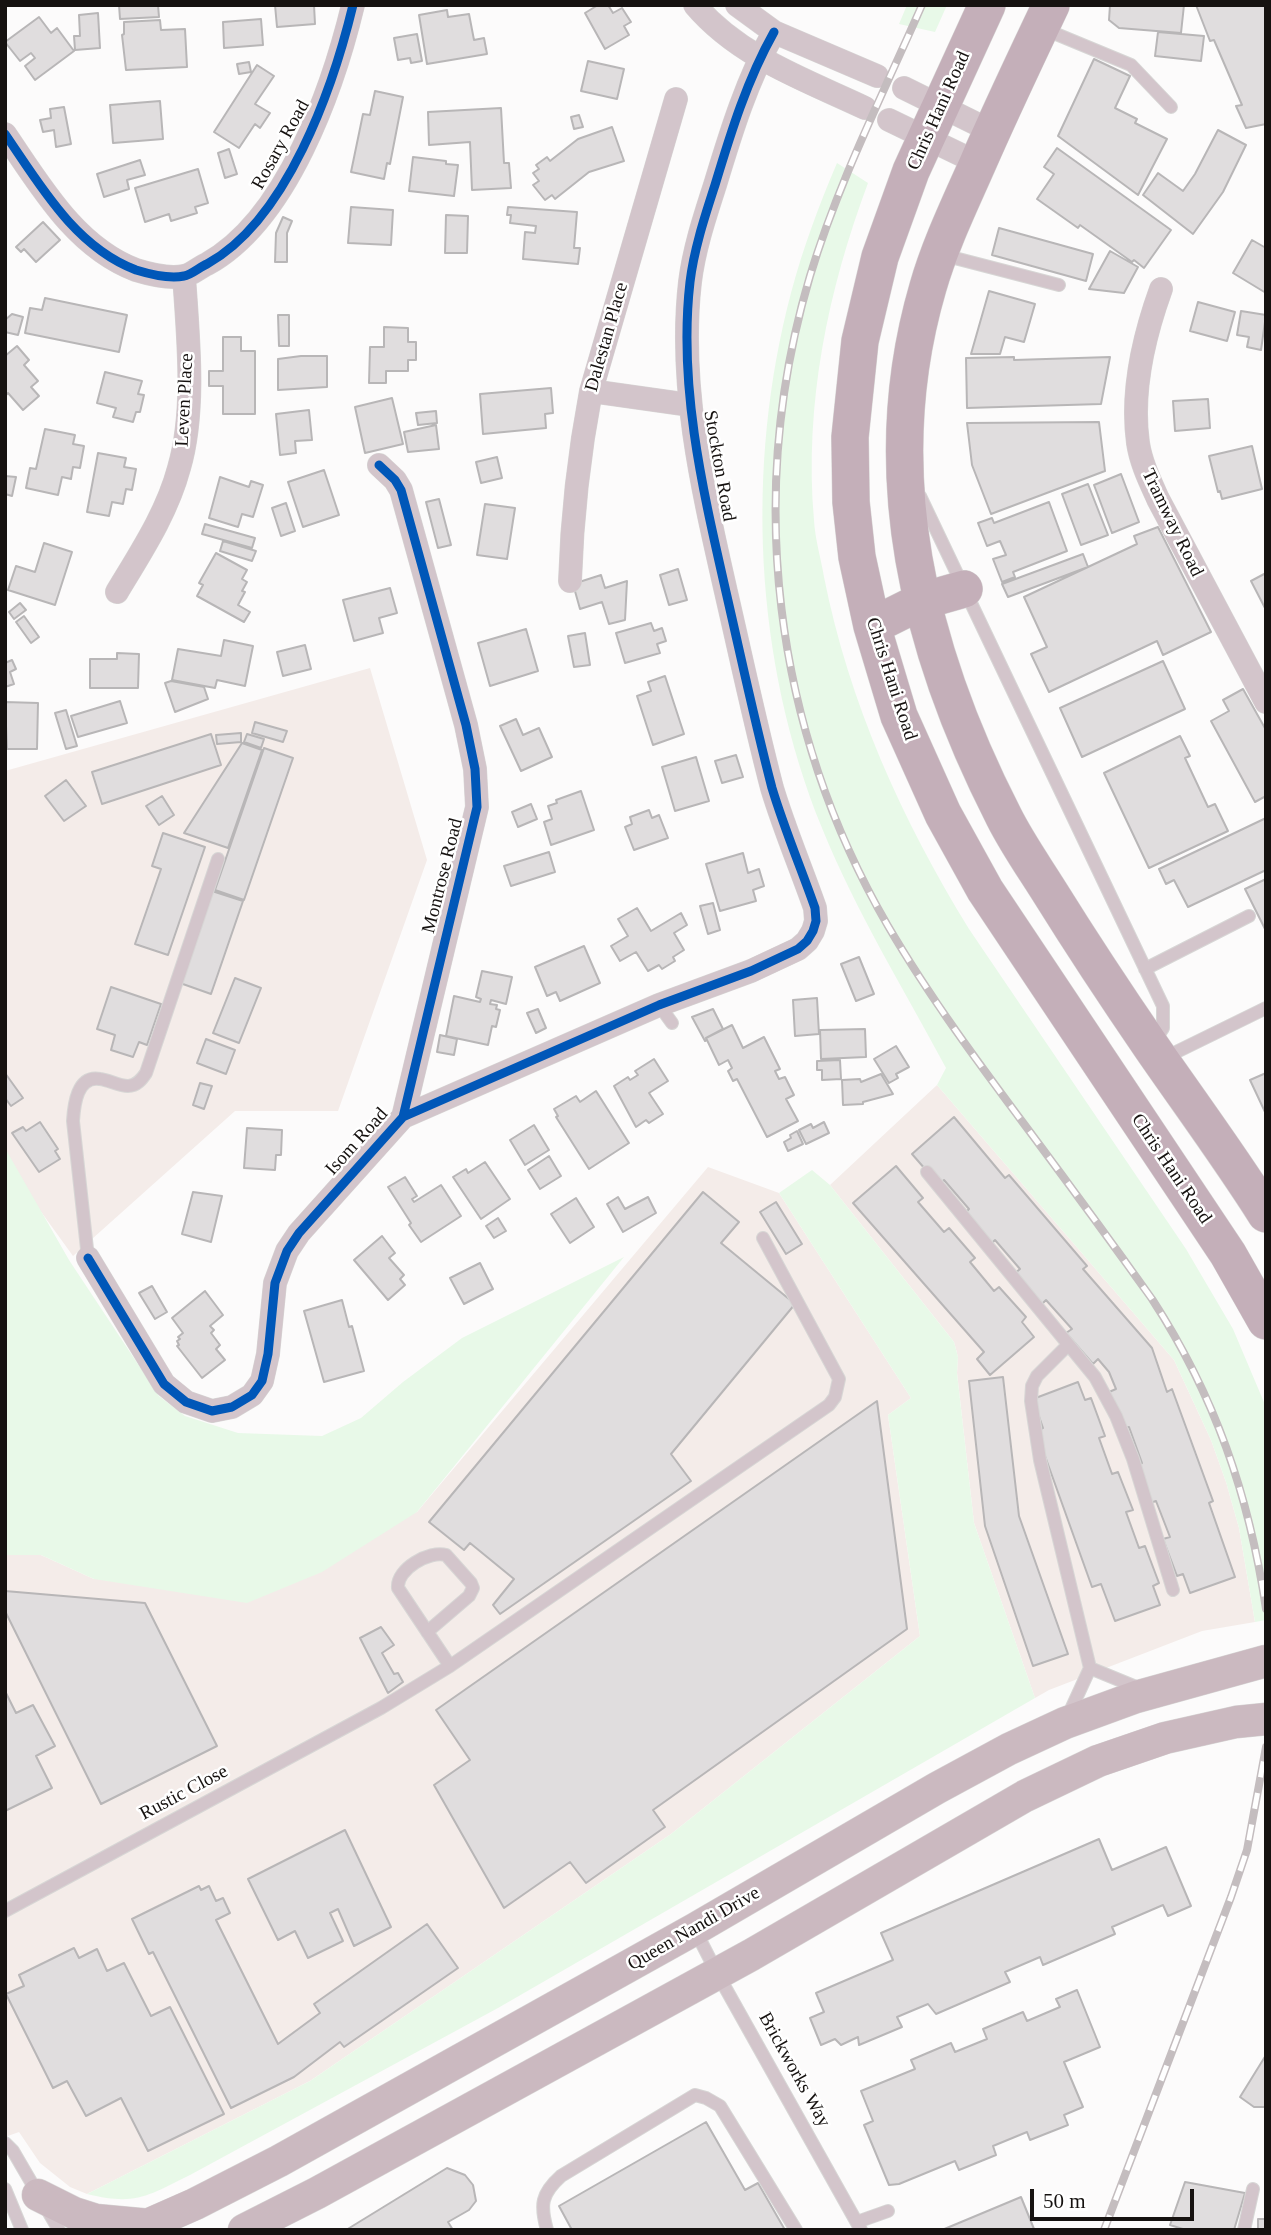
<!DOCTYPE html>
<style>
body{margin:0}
#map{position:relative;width:1271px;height:2235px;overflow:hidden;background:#fcfbfb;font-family:"Times New Roman",serif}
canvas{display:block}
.frame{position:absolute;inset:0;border:7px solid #161210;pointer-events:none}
.scale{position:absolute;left:1030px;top:2189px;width:164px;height:32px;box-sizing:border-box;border:4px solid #161210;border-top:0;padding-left:9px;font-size:21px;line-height:24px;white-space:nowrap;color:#161210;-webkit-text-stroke:5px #fff;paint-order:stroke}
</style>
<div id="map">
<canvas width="1271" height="2235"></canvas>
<div class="frame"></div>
<div class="scale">50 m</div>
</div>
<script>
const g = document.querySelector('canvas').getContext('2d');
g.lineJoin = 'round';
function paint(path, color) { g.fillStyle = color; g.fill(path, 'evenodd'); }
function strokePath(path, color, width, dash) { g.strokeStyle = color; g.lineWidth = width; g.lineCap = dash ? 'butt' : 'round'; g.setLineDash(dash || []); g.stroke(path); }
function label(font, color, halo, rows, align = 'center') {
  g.font = font + ' "Times New Roman",serif'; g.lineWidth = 5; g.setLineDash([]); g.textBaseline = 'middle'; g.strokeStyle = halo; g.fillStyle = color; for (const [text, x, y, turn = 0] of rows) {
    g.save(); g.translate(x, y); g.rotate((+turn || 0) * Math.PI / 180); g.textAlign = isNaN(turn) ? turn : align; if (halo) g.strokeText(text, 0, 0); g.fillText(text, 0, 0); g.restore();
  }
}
paint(new Path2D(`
 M370,668L427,860L338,1111H235L73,1256L5,1162V771Z
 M937,1085L1174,1360L1211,1440L1226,1482L1239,1528L1255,1622L1202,1631L1049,1690L1035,1698L974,1523L957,1373L958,1357L954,1342L830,1185Z
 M708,1167L779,1193L911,1398L888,1415L920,1636L671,1834L310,2081L87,2194L70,2187L40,2163L19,2132L5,2137V1555H41L94,1579L417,1512Z`), '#f4ece9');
paint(new Path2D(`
 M907,5H947L935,32L899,24Z
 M837,163L868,183C828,290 804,404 814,520C815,539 821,559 824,577C849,703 902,820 969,929L1186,1249L1233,1329L1266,1407V1620L1255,1622L1239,1528L1226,1482L1211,1440L1174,1360L937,1085L946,1068C904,989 856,912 822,828C754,661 745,467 791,293C803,248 819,205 837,163Z
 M5,1148L69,1260L159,1396L185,1416L238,1433L322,1436L361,1418L403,1382L462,1338L624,1257L417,1512L322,1572L247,1603L94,1579L41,1555H5Z
 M812,1170L830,1185L954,1342L958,1357L957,1373L974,1523L1035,1698L498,2008L190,2175C147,2196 136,2206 87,2194L310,2081L671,1834L920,1636L888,1415L911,1398L779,1193Z`), '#e8f9e8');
const building = new Path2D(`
 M119,5H158L159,17L120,19Z
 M275,5H314L315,24L277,27Z
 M598,5H608L613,13L622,8L631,22L624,26L629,35L605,49L585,13Z
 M1110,5H1184L1181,33L1119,28L1109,20Z
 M1196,5H1266V124L1246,128L1236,106L1242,105L1214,40L1210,41Z
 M447,10L448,17L469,14L474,40L484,38L487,54L427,64L419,15Z
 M98,13L100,48L75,50L74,36H80L79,15Z
 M39,17L51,33L57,28L74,51L35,80L25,66L35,58L31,53L20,61L5,42Z
 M261,19L263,45L224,48L223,22Z
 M160,20L161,30L185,29L187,67L126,70L122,35L124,34V22Z
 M1158,32L1204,36L1201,61L1155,56Z
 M417,34L422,61L411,63L410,58L398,60L394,38Z
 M1094,59L1130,76L1115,108L1137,119L1135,123L1167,139L1138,195L1058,136Z
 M588,61L624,69L617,99L581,91Z
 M249,62L251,72L239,74L237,64Z
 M257,65L274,76L255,104L270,113L260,128L255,124L239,148L214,132Z
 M375,91L403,97L390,164L387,163L384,179L351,172L363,114L370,115Z
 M160,101L163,139L113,143L110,105Z
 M64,107L71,144L56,147L54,130L43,132L40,120L51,118L50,109Z
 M501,108L504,163H509L511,188L472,190L470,142L429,145L428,112Z
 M579,115L583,127L574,129L571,117Z
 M612,127L624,161L589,172L555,199L552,195L545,200L533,185L539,181L533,173L539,169L536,165L547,157L550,161L578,139Z
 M1218,130L1246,145L1223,192L1193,234L1143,195L1158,173L1183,191L1195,174Z
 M1057,148L1171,230L1144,268L1134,260L1132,262L1080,225L1078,228L1037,199L1054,174L1044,167Z
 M229,149L237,174L225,178L218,153Z
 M413,157L446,161V164L458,165L454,196L409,191Z
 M140,160L145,175L127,180L129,189L104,197L97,174Z
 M198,169L208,203L195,207L197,213L171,221L169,214L145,222L135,188Z
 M351,207L393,210L391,245L348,243Z
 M508,207L577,212L574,248H580L578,264L523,259L525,232L535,233L536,226L510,223L511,215H507Z
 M446,215L468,216L467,253H445Z
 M283,217L292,221L287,233V262H275L276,233Z
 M43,222L60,240L36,262L24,249L21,252L16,247Z
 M999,228L1093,254L1086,281L992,255Z
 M1252,240L1266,248V293L1233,273Z
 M1110,251L1138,267L1124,293L1089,289Z
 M989,291L1035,304L1024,342L1005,337L1000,354H971Z
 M45,298L127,315L119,352L25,333L30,308L42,310Z
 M1198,302L1235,312L1227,341L1190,331Z
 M1241,311L1266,315L1261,350L1247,347L1249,337L1237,335Z
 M12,314L23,317L18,335L5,332V320Z
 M278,315H289V346H279Z
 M384,327L408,328V342H416V360H408V371H386V383H369L370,347H384Z
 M223,337H241V351H255V414H223V386H209V371H223Z
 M17,346L29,360L24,365L38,381L31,387L39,396L23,410L8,393L5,396V356Z
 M301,356H327V387L278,390V359Z
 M1014,357V360L1110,357L1101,404L967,408L966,358Z
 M105,372L142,381L138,394L144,395L140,412H136L133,422L113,417L116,408L97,403Z
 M551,388L553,413L545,414L546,428L483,434L480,394Z
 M392,398L403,444L365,453L355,407Z
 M1208,399L1210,428L1175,431L1173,401Z
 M309,410L312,440L295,441L296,453L280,455L276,414Z
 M436,411L437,423L418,425L416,413Z
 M1099,422L1105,471L991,514L972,465L967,423Z
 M436,425L439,449L408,452L404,432Z
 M45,429L75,435L73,444L84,446L80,468L73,467L71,479L62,477L58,495L26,488L30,468L36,469Z
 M1252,446L1262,489L1222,499L1220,491L1218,492L1209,456Z
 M98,453L126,458L124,467L136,469L132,490L126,489L123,504L112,502L109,516L87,512Z
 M497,457L502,478L481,483L476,462Z
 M324,470L339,515L303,527L288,482Z
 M1121,474L1139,522L1112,533L1094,485Z
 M5,476L16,477L12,496L5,494Z
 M220,477L249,487L251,481L263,485L253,517L242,514L238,527L209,518Z
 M1088,484L1108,535L1081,545L1062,494Z
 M439,499L451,545L438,548L426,502Z
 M1049,502L1067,551L1013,572L1015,577L1002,582L993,559L1006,555L1000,541L987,546L978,523L992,518L994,523Z
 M286,503L295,531L281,536L272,508Z
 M485,504L515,508L507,559L477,555Z
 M205,524L255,538L252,548L202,534Z
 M1158,527L1211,632L1163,655L1157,641L1049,692L1031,654L1047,647L1024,597L1137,544L1134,536Z
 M223,541L256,551L252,561L220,551Z
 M44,543L72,552L55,605L8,590L16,566L35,572Z
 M216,553L247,570L242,579L247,582L242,591L245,592L238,605L250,612L244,622L197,596L203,585L199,583Z
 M1083,554L1088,567L1008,597L1002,584Z
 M678,569L687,600L669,605L660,575Z
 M1266,573V610L1251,581Z
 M601,575L605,588L627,581L625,620L609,624L602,602L580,609L573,584Z
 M390,588L397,613L379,618L383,633L354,641L343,600Z
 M20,603L26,610L14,619L9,612Z
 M24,616L39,637L31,643L16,622Z
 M651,623L654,631L662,628L666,641L657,644L660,653L625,663L616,633Z
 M526,629L538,671L490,686L478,643Z
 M585,633L590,665L574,667L568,636Z
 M224,640L253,646L245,686L217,680L215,688L172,680L178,649L221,656Z
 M305,645L311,669L283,676L277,652Z
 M117,653L139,654L138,688H90V659H117Z
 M12,660L16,669L10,672L14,684L5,687V663Z
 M1163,661L1185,709L1082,757L1060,708Z
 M665,676L684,734L653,745L637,696L651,691L648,682Z
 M171,681L204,687L208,699L175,712L165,683Z
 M1243,689L1266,730V796L1255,802L1211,721L1229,711L1223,700Z
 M120,701L127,723L78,737L71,716Z
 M5,702L38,703L37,749H7Z
 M66,710L77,746L66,749L55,713Z
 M516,719L523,735L539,728L552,757L521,771L500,726Z
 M255,722L287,731L283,742L252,733Z
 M241,733V742L217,744L216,735Z
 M211,734L221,765L102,804L92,772Z
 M247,734L264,739L261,748L244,742Z
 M1180,736L1190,756L1185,758L1208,807L1215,804L1228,831L1149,868L1104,773Z
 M242,743L262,750L228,848L184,833Z
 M264,748L293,758L244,900L215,890Z
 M736,755L743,777L722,783L715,761Z
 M696,757L709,801L675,811L662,767Z
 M66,780L86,806L64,821L45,796Z
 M581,791L594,830L551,845L544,822L552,819L548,806L557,803L556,800Z
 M162,796L174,815L159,825L146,806Z
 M531,804L537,819L518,827L512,812Z
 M649,810L652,818L659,815L668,838L634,850L625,827L632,824L630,817Z
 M1266,818V870L1188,907L1174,880L1166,884L1159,869Z
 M163,833L205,847L168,955L135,944L161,869L152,866Z
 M549,852L555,872L511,886L504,866Z
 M743,853L748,873L759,869L764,886L753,890L756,901L720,911L706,864Z
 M1266,879V931L1245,889Z
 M212,891L243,901L211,994L180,983Z
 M713,903L720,930L708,934L700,906Z
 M637,908L651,931L681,913L687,925L674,933L684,950L673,957L675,961L662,969L659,965L648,971L636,952L620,961L611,946L628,936L618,919Z
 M584,946L600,983L560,1001L556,992L547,996L535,967Z
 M859,957L874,994L856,1001L841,964Z
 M482,971L512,977L506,1004L491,1000L490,1004L497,1005L496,1009L500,1010L496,1027L492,1026L488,1045L446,1036L454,996L480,1002L481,999L476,997Z
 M235,978L261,988L239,1043L213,1033Z
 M111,987L161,1004L147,1045L139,1042L133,1057L111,1050L115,1035L97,1029Z
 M817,998L819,1034L795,1036L793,1000Z
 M538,1009L546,1028L536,1033L527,1013Z
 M713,1009L723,1029L706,1038L707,1040L705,1041L692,1017Z
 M732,1025L743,1048L764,1037L780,1069L775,1071L779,1079L785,1077L794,1095L786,1099L798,1121L767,1137L737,1079L733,1081L728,1071L732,1068L728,1060L719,1065L706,1038Z
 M865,1029L866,1057L821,1059L820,1030Z
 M440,1035L457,1039L454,1055L437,1052Z
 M206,1039L235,1050L226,1074L197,1063Z
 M896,1046L909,1067L896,1074L898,1078L889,1083L874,1059Z
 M654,1059L668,1081L649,1093L663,1114L649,1123L646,1120L636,1127L614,1086L628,1077L630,1080L638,1075L635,1071Z
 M840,1060L841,1079L822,1080V1070H817V1061Z
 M5,1073L23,1098L11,1106L5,1098Z
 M1266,1073V1112H1265L1250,1080Z
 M881,1074L893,1094L863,1102V1104L843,1105L842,1080L860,1079L861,1082Z
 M200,1083L212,1086L204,1109L193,1105Z
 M596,1091L629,1143L589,1169L556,1117L558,1116L554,1109L576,1096L580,1102Z
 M954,1117L1005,1178L1009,1175L1087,1266L1083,1269L1152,1348L1167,1392L1172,1389L1213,1501L1209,1503L1235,1577L1190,1593L1183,1574L1177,1576L1163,1539L1170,1537L1156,1501L1150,1503L1136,1466L1142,1463L1129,1427L1122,1429L1109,1392L1116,1389L1109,1372L1098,1359L1093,1364L1066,1333L1072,1329L1046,1300L1041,1305L1014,1274L1020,1269L995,1240L990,1245L964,1214L969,1209L944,1180L939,1185L912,1154Z
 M40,1122L58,1149L55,1151L60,1159L39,1172L12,1133L23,1127L26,1131Z
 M824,1122L829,1133L806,1144L799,1130L811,1124L813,1128Z
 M534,1125L549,1150L525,1165L510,1140Z
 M247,1128L282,1130L281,1155H276L275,1170L244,1168Z
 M797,1131L803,1144L788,1151L784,1142L791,1138L790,1135Z
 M549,1156L561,1176L540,1189L528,1170Z
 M485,1162L510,1199L481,1219L453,1177L466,1169L468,1173Z
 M896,1166L923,1198L918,1202L944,1232L949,1228L975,1258L970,1262L994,1291L999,1287L1026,1317L1022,1322L1034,1337L990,1375L977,1359L984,1352L853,1203Z
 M405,1177L417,1196L412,1199L414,1202L441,1185L461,1216L421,1242L409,1225L411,1223L388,1187Z
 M193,1192L222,1196L211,1242L182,1234Z
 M703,1192L739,1222L721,1243L795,1304L671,1454L691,1481L500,1614L493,1605L514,1579L470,1543L464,1550L429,1522Z
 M618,1197L625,1209L648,1197L656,1213L623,1232L607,1204Z
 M576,1198L594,1227L570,1243L551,1214Z
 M776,1202L802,1244L786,1254L760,1212Z
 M498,1218L506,1231L494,1238L486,1226Z
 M382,1236L395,1253L389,1258L404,1275L400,1279L405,1285L388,1300L354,1260Z
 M480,1263L493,1289L464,1304L450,1278Z
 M152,1286L167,1312L155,1319L139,1293Z
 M205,1291L223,1315L210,1326L214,1330L211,1333L220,1345L216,1349L225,1360L202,1378L177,1346L179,1345L177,1341L180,1339L178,1337L183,1333L172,1318Z
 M342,1300L349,1327L352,1326L364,1371L324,1382L304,1311Z
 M1003,1377L1019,1516L1068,1654L1033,1666L985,1526L969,1381Z
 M1078,1382L1085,1400L1091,1398L1105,1436L1099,1438L1112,1474L1118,1472L1133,1510L1126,1512L1139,1548L1145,1546L1159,1583L1153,1586L1160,1605L1115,1621L1101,1584L1092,1587L1036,1431L1043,1428L1033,1399Z
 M877,1401L907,1629L653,1810L665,1827L586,1883L570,1862L504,1908L434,1785L470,1760L436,1710Z
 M5,1591L145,1603L217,1746L101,1804L5,1611Z
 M381,1627L394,1645L382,1653L394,1674L398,1673L403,1682L388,1693L360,1638Z
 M5,1691L16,1713L33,1705L55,1746L36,1756L52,1788L5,1811Z
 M345,1830L391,1927L354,1946L338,1909L330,1913L343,1941L308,1958L295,1931L278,1940L248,1879Z
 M1099,1839L1112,1870L1166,1847L1191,1906L1168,1916L1163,1905L1112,1927L1115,1934L1043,1965L1040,1957L1005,1972L1010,1982L936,2014L928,2004L897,2017L902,2027L859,2045L858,2037L841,2045L835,2039L821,2045L810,2018L824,2012L816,1993L893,1960L881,1933Z
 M199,1886L201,1890L209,1886L216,1901L223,1898L230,1913L216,1920L278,2044L320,2013L314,2004L427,1924L458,1968L344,2047L340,2042L294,2077L231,2108L153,1952L149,1954L132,1919Z
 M74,1948L79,1958L97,1949L107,1971L124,1963L151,2016L170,2007L224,2114L148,2151L121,2098L86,2116L67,2081L53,2088L6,1994L24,1986L19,1975Z
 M1077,1990L1100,2047L1064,2062L1083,2107L1064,2115L1068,2125L1030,2140L1027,2132L993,2146L996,2155L959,2170L955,2161L899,2184L889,2185L864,2125L873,2121L861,2091L915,2069L911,2060L951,2043L955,2052L987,2039L983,2029L1023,2012L1027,2021L1060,2007L1056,1999Z
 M1266,2055V2107H1254L1240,2097Z
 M706,2122L745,2190L758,2183L785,2230H572L559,2206Z
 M447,2168L465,2175L473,2185L476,2201L469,2210L448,2222L453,2230H346Z
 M1185,2182L1245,2193L1234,2230H1186L1170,2225Z
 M1021,2197L1034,2229L942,2230Z
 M1258,2219H1266V2230H1258Z`);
paint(building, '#e0ddde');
strokePath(building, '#b8b6b7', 2);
const lane = new Path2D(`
 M1044,29L1131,65L1171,107
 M943,255L1059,285
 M920,496L1163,1006V1028L1153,1043
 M1145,969L1249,916
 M659,1005L672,1023
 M1162,1059L1266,1008
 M927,1172L1095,1377L1116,1416L1133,1459L1173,1590
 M88,1258L73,1121C74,1105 77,1075 100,1079C109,1080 119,1086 128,1086C137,1086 142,1079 146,1073L218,859
 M1068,1345L1037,1376L1032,1386L1031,1401L1040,1460L1090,1668L1068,1716
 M427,1632L469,1596L473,1588L471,1583L446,1555C430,1550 396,1569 398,1588L450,1666
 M1090,1668L1141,1689
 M5,1911L381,1708L450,1666L829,1405L835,1397L839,1379L763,1238
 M695,1930L717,1973L861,2230
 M5,2143L13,2151L59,2230
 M5,2189L22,2230
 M857,2222L888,2211
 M547,2230C540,2205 541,2194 561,2176L695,2095L706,2098L720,2106L796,2230
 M1244,2230L1253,2189`);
const street = new Path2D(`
 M695,5C739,57 806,80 865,108
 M737,5L774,32L877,76
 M904,88L991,131
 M889,120L978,163
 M5,134C40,185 75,247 136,270C149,274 170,279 184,276C191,275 200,267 207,264C287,220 333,88 353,5
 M1161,289C1144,336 1131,393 1138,443C1141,463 1150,481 1158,499L1266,702
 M591,391L690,405
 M379,465L395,480L401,490L466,725L475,769L477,807L403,1117
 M570,581C572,516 579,454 591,391L676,99
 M117,592C141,552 167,513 179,468C196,410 188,336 184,276
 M88,1258L164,1384L186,1402L212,1411L232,1407L252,1395L262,1381L268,1354L275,1283L287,1251L299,1233L403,1117L659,1005L751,971L798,949L807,941L813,931L816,921L815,908C801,868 784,828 772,788C755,723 741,657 726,592C703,491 678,386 690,282C694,249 705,216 715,185C731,132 747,80 774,32`);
const secondary = new Path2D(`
 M38,2195L74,2213L96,2220L150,2225
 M136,2230L195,2204L279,2161L695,1929L937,1788L1009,1749L1065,1723L1136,1697L1266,1661
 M244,2230L317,2193L751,1955L1025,1796L1098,1761L1165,1738L1236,1722L1266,1719`);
const primary = new Path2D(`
 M987,5L911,171L880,257L860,341L850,437L851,502L857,557L872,626L899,716L943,814L985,890L1228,1254L1266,1321
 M1051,5C1026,58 1001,110 978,163C960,204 940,245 928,287C874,471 919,651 1004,817C1017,843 1034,867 1049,891C1082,944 1117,997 1152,1048C1190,1103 1230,1157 1266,1214
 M872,626L922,601L964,589`);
strokePath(lane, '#d7d6d5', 14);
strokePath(street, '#d7d6d5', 24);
strokePath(secondary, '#d7d6d5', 33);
strokePath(primary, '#d7d6d5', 38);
strokePath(lane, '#d3c5cb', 12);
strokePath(street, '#d3c5cb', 23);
strokePath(secondary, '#cbb9c0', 32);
strokePath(primary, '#c4afb9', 37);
const rail = new Path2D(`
 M922,5C883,94 838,183 810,276C745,495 773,728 888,926C930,998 980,1065 1030,1132C1071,1187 1112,1243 1152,1299C1215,1396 1249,1495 1266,1609
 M1104,2230L1231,1897L1247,1850L1266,1747`);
strokePath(rail, '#c4bdbf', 8);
strokePath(rail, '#fff', 5, [16]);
strokePath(new Path2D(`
 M5,134C40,185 75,247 136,270C149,274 170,279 184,276C191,275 200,267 207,264C287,220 333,88 353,5
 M379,465L395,480L401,490L466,725L475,769L477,807L403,1117
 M88,1258L164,1384L186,1402L212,1411L232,1407L252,1395L262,1381L268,1354L275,1283L287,1251L299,1233L403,1117L659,1005L751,971L798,949L807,941L813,931L816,921L815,908C801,868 784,828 772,788C755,723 741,657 726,592C703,491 678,386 690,282C694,249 705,216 715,185C731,132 747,80 774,32`), '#0057b8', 9);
label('19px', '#161210', '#fff', [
 ["Chris Hani Road",939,111,-66],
 ["Rosary Road",281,145,-61],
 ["Dalestan Place",607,337,-74],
 ["Leven Place",185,400,-87],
 ["Stockton Road",719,466,80],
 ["Tramway Road",1172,523,64],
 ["Chris Hani Road",891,679,72],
 ["Montrose Road",443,876,-76],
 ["Isom Road",357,1142,-48],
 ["Chris Hani Road",1171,1169,56],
 ["Rustic Close",184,1793,-28],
 ["Queen Nandi Drive",694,1929,-30],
 ["Brickworks Way",794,2070,61]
]);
</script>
